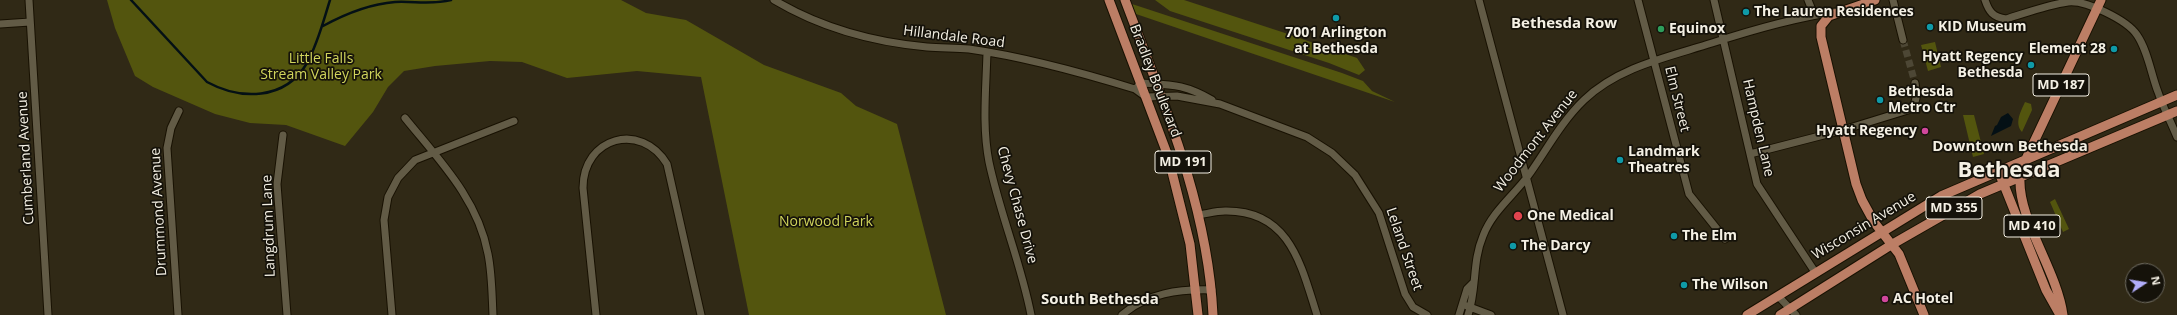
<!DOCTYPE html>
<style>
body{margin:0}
#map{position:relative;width:2177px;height:315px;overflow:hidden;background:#302916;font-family:"Open Sans",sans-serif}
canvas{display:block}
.north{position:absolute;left:2125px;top:263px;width:40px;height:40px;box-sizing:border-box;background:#15120a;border:1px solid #6e6b61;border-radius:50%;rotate:78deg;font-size:11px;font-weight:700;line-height:16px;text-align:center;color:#f4f0e4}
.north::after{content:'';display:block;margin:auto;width:14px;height:18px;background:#b1adfa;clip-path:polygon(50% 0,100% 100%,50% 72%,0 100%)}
</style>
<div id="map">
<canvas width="2177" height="315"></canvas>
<div class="north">N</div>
</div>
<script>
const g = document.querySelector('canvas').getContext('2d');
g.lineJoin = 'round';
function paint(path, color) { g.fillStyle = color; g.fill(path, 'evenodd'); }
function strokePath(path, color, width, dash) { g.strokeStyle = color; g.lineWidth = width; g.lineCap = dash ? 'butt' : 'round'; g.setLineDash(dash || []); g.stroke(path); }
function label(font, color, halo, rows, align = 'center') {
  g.font = font + ' "Open Sans",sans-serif'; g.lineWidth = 3.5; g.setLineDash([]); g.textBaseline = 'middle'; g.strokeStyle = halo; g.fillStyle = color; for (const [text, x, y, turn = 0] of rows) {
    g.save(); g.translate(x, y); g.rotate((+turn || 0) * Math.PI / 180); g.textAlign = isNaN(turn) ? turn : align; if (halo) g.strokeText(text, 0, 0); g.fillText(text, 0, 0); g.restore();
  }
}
paint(new Path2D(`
 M107,0H621L646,13L686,20L764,65L841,93L856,106L897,124L946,315H749L701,77L637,71L567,78L522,62L490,61L435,66L404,71L388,87L373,112L345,146L286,125L250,123L215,114L153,87L135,76L115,28Z
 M1155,0H1184L1282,32L1357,58L1365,70L1359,75L1329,63L1170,11Z
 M1132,4L1342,73L1363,81L1372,91L1395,102L1136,14Z
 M1935,42L1941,67L1928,71L1921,45Z
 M2025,102L2031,104L2032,110L2022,132C2014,123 2021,111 2025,102Z
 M1963,115H1974L1984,154L1973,157Z
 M2055,199L2069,229L2063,232L2050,202Z`), '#53550e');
paint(new Path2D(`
 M2008,113L2013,119L2011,126L1991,136L1995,126L1997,125L2001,117Z`), '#041015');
strokePath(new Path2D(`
 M131,0L207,82C240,100 285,101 307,63C318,43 323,22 330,0
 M323,26C345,14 369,4 395,2C414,1 432,5 451,0`), '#041015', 2.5);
strokePath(new Path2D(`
 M1903,40L1915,83`), '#4d4735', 7, [7, 3.5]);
const minor = new Path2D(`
 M29,0L48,315
 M774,0C821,28 872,42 927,47C941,48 955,48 969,49C1026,57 1080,72 1135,89L1146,97L1177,96L1220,104L1307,137L1332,153L1355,175L1379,213L1405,294L1413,307L1427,315
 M1479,0L1563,315
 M1638,0L1689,194L1725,239
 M1714,0L1757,184L1815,272
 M1808,0L1812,10L1820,14
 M1893,0L1903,40
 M1985,0C1989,12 1993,17 2006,19C2026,13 2047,5 2068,2C2086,0 2127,20 2137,35C2148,51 2151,74 2158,92C2163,107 2171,122 2177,137
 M0,24L30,22
 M987,52C986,89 982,126 989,162C1000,214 1021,263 1031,315
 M1138,86L1141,83C1172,85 1184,84 1212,100
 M405,118C439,160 478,199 488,254C492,274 492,295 493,315
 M283,135L277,184L287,315
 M1750,154L1843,130L1908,110C1918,104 1917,94 1915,83
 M1198,215C1206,214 1216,211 1225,211C1290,210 1301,265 1317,315
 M1778,296L1796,315
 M1467,306L1491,315
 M178,315L167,148L171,128L179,111
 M392,315L384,220L388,197L398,178L415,160L514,121
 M596,315L583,188C583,137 641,121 667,164L701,315
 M1122,315C1147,293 1179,289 1212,290
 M1459,315L1467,289L1473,283
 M1468,315C1477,289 1472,262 1483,236C1492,212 1513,196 1528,176C1546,151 1561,122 1584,100C1618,67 1668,57 1712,43C1752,30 1793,18 1835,12`);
const major = new Path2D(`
 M1109,0L1168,156L1190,244L1198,315
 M1125,0C1163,101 1208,206 1213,315
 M1875,0L1829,16L1821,26V37L1856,184L1862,200L1874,222L1899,254L1924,315
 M1998,170L2046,290L2060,315
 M1747,315L1941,196L2177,95
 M1780,315L1891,245L1980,194L2177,111
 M2063,315C2057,270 2018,220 2020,178C2020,173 2023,166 2025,161L2101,0`);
strokePath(minor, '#181102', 9);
strokePath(major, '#181102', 11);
strokePath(minor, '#625b46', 7);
strokePath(major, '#bc7e65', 9);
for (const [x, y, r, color] of [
 [1746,12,4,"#0f9aa8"],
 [1336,18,4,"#0f9aa8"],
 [1930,27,4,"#0f9aa8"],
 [1661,29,4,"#2e9e5b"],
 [2114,49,4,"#0f9aa8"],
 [2031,65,4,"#0f9aa8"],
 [1880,100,4,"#0f9aa8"],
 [1925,131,4,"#d1479c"],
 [1620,160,4,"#0f9aa8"],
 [1518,216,5,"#e0444e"],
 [1674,236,4,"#0f9aa8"],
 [1513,246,4,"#0f9aa8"],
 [1684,285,4,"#0f9aa8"],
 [1885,299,4,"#d1479c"]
]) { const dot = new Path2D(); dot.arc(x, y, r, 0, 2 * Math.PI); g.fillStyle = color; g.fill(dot); strokePath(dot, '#15120a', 1.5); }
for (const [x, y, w] of [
 [2061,85,56],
 [1183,162,56],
 [1954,208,56],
 [2032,226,56]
]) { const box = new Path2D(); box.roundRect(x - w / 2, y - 11, w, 22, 3); g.fillStyle = '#15120a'; g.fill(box); strokePath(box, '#f4f0e4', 1); }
label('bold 13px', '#f4f0e4', null, [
 ["MD 187",2061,85],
 ["MD 191",1183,162],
 ["MD 355",1954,208],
 ["MD 410",2032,226]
]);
label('bold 14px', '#f4f0e4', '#15120a', [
 ["The Lauren Residences",1754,12],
 ["KID Museum",1938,27],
 ["Equinox",1669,29],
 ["7001 Arlington",1336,33,"center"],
 ["at Bethesda",1336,49,"center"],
 ["Element 28",2106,49,"right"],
 ["Hyatt Regency",2023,57,"right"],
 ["Bethesda",2023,73,"right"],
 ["Bethesda",1888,92],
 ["Metro Ctr",1888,108],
 ["Hyatt Regency",1917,131,"right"],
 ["Landmark",1628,152],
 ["Theatres",1628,168],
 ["One Medical",1527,216],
 ["The Elm",1682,236],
 ["The Darcy",1521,246],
 ["The Wilson",1692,285],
 ["AC Hotel",1893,299]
], 'left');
label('14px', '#f4f0e4', '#15120a', [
 ["Hillandale Road",954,37,7],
 ["Bradley Boulevard",1155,81,69],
 ["Elm Street",1677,99,76],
 ["Hampden Lane",1758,128,77],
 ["Woodmont Avenue",1536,141,-52],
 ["Cumberland Avenue",26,158,-93],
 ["Chevy Chase Drive",1017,205,75],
 ["Drummond Avenue",159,212,-93],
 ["Langdrum Lane",269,226,-92],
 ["Wisconsin Avenue",1864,226,-31],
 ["Leland Street",1404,249,71]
]);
label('14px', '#d1d55c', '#15120a', [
 ["Little Falls",321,59],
 ["Stream Valley Park",321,75],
 ["Norwood Park",826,222]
]);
label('bold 15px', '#f4f0e4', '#15120a', [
 ["Bethesda Row",1564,24],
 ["Downtown Bethesda",2010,147],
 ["South Bethesda",1100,300]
]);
label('bold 22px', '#f4f0e4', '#15120a', [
 ["Bethesda",2009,171]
]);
</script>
